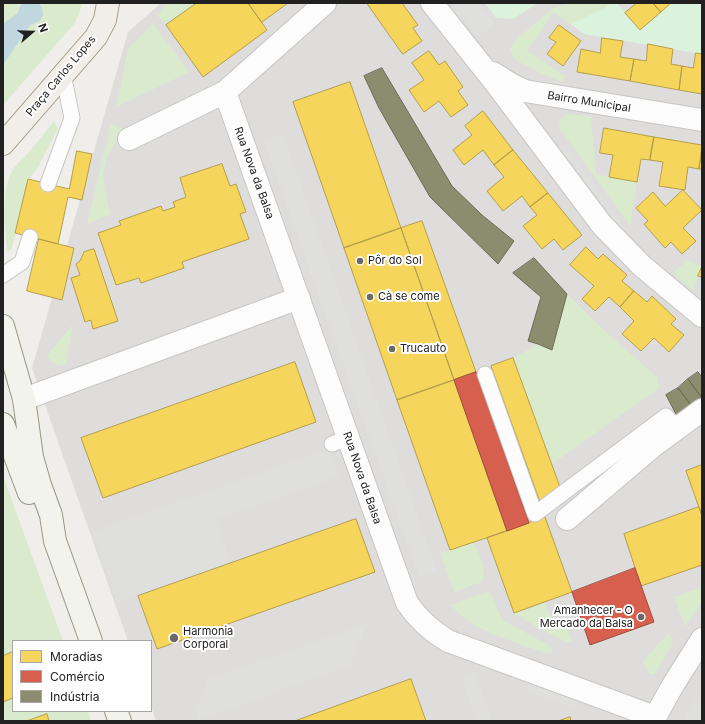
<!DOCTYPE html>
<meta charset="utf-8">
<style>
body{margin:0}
#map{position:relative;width:705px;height:724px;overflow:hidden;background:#efeeeb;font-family:Inter,sans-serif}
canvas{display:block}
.frame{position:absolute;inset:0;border:4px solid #212121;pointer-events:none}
.legend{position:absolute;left:12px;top:640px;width:140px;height:72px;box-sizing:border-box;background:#fff;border:1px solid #a6a6a6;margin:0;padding:5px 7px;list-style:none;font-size:12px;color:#212121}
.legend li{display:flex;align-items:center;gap:8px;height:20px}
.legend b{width:20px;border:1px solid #a6a6a6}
.north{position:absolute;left:12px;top:12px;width:40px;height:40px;-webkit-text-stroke:3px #fff;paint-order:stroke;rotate:70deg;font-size:11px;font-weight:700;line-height:16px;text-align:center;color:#212121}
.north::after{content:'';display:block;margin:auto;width:14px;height:18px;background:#212121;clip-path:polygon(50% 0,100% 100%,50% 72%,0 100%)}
</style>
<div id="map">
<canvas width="705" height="724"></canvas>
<div class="frame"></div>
<ul class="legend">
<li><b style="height:11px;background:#f6d55c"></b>Moradias</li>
<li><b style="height:11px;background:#d6604d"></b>Comércio</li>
<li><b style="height:11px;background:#8c8c6e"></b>Indústria</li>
</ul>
<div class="north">N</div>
</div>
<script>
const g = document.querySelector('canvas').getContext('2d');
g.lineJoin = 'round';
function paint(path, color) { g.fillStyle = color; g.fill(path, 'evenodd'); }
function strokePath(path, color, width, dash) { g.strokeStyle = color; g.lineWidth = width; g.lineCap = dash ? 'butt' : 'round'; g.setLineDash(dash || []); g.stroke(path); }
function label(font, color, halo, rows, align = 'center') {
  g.font = font + ' Inter,sans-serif'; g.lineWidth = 4; g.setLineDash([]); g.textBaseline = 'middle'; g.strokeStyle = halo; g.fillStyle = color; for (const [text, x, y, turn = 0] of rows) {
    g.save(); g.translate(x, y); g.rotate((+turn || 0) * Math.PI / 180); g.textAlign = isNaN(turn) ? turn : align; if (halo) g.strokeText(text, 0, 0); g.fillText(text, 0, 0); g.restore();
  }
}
paint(new Path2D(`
 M161,3H702V721H156L151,706V641H128L32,368L128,32Z`), '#dedddc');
paint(new Path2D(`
 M3,3H82L79,14L74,24L3,105Z
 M167,3H197L166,25L157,15Z
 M568,3H611L603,9L570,24L554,12L527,51L566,76L562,82L542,74L514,59L510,49L513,42L552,9Z
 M153,23L189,72L116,107L128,49Z
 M568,114L591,117L596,174L637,182L630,226L559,127C559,120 561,117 568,114Z
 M54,121L58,129L38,167L28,180L12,248L8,252C4,233 2,190 11,173C15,165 21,160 27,154C36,144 45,132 54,121Z
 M111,123L126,130C99,159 100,178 111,214L87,224Z
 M688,260L702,267L693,291L672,273Z
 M567,294L608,334L657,377L659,388L552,464L513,358L538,344L552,350Z
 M73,324L66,364C58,367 50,363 47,356L49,353Z
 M3,476L63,641H13V711H88L91,721H3Z
 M474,542C478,553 488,570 482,582L454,592L440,553Z
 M702,587V602L685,627L674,597Z
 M485,592L491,593L502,620L549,645L552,648V651L550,653H545C516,642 469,630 451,605Z
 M545,602L552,619L565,622L572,641L566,642L535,626L514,613Z
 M669,632L673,643L657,671L653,674H649L643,661Z`), '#daeacd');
paint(new Path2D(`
 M485,3H538L513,19L496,18Z
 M611,3H617L640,30L671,3H702V54L584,34L570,24L603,9Z`), '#dbf2dd');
paint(new Path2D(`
 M452,3H480L495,23L478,37Z
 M283,134L437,571L419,577L264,141Z
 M552,144L567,147L606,202L623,223L621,236Z
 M329,449L339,476L216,520L231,563L117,603L92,532Z
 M367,624L351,665L199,720L196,710L208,679Z
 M475,673L492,721H477L461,678Z
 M526,682L579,700L577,708L524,690Z
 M698,694L702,706V721H684L686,714Z`), '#dfdfde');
paint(new Path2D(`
 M23,3H38L42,7L43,15L40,21L30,25L3,65V24L18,13L20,6Z`), '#c1d7df');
const homes = new Path2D(`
 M197,3H248L267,30L203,77L166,25Z
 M248,3H288L262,22Z
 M367,3H402L418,25L413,28L422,41L403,54Z
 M637,3H653L661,12L640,30L625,13Z
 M653,3H671L661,12Z
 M559,25L581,41L563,66L547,54L556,42L549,38Z
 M602,38L623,41L620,57L634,59L630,81L577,72L581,49L600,53Z
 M648,44L673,49L671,64L682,66L679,90L630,81L634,59L646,61Z
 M429,51L439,65L445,61L463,87L458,91L468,105L451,117L439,101L424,112L409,90L424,80L412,63Z
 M696,53L702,54V94L679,90L682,66L693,68Z
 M350,82L401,228L344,248L293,102Z
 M483,111L513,150L494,165L483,150L464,165L453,150L472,135L465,126Z
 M604,128L654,137L650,160L641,159L637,182L609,177L613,155L600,153Z
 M654,137L702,145L699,169L688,167L685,190L659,186L663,162L650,160Z
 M513,150L548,193L530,207L522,196L503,211L487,191L504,177L494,165Z
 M77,151L92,154L82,200L68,197L58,244L15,233L28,179L69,189Z
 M702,153V169H699Z
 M222,164L230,186L236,184L246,212L240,214L249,239L182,262L184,268L141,283L139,278L116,285L98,233L121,225L119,221L161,206L163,211L175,207L173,202L186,197L180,178Z
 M683,190L702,210L683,228L696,241L682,254L671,242L665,248L644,224L648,221L636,208L653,192L665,206Z
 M548,193L582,235L563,250L554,239L542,249L523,226L537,215L530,207Z
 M422,221L476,372L454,380L401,228Z
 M401,228L454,380L397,400L344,248Z
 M39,239L74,248L62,300L27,291Z
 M586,247L598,259L603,254L627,275L622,281L634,291L620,307L609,297L595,311L582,299L594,286L570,265Z
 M94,249L118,321L93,329L91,320L85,322L71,278L80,275L76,264L80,261L84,252Z
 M702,267V277L698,276Z
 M634,291L647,302L652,296L676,319L671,324L684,335L669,352L654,338L641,351L622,334L634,321L620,307Z
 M513,358L560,487L540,502L491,366Z
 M295,362L316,422L103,498L81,438Z
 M454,380L507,531L450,550L397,400Z
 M702,465V516L686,471Z
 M699,507L702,516V565L641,586L624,534Z
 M545,517L572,592L514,613L487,538Z
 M356,519L375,572L157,649L138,596Z
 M13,652V698L3,702V656Z
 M411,679L426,721H295Z
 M47,714L49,721H27Z
 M570,717L571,721H559Z`);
paint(homes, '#f6d55c');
strokePath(homes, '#b69f4a', 1);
const shops = new Path2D(`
 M476,372L529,523L507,531L454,380Z
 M635,568L654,622L590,645L572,592Z`);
paint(shops, '#d6604d');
strokePath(shops, '#a04d40', 1);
const industry = new Path2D(`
 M382,68L452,186L482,215L514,241L498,264L430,197L379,108L364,76Z
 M534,258L567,294L552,350L538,344L528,341L541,297L513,273Z
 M698,372L702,377V398L688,379Z
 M688,379L702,398V400L691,405L678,388Z
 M678,388L691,405L678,418L666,395Z`);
paint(industry, '#8c8c6e');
strokePath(industry, '#6c6c57', 1);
const service = new Path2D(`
 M48,184L72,118L63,74
 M3,275L22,262L30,237
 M485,374L535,514L666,416L677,428
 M332,444L348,438`);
const minor = new Path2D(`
 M432,3L497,85L602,225L642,266L702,316
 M493,73L512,85L525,91L702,120
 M225,92L407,603C418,619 431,631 448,641L655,717
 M129,139L225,92L325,3
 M24,399L299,298
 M567,519L652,447L702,410
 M653,721L673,685L702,639`);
const secondary = new Path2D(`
 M3,326L24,399L32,457L40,485L51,515L55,541L91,641
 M3,424L29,493
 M116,711L120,721`);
const primary = new Path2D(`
 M3,144L96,37L105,20L108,3`);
strokePath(service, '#c6c6c4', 17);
strokePath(minor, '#c6c6c4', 24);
strokePath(secondary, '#959884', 24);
strokePath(primary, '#a49d89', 24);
strokePath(service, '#fdfcfc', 15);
strokePath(minor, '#fdfcfc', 22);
strokePath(secondary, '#f3f3ed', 22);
strokePath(primary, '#f1ede8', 22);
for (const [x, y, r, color] of [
 [360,261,4,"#696968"],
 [370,297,4,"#696968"],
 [392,349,4,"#696968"],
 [641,617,4,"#696968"],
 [174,638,5,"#696968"]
]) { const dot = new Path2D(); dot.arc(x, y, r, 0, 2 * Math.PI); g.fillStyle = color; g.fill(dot); strokePath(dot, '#fff', 1.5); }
label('11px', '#212121', '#fff', [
 ["Praça Carlos Lopes",61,76,-50],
 ["Bairro Municipal",589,102,9],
 ["Rua Nova da Balsa",254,173,70],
 ["Rua Nova da Balsa",362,478,71]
]);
label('11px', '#212121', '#fff', [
 ["Pôr do Sol",368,261],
 ["Cà se come",378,297],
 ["Trucauto",400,349],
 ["Amanhecer - O",633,611,"right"],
 ["Mercado da Balsa",633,624,"right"],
 ["Harmonia",183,632],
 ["Corporal",183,645]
], 'left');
</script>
